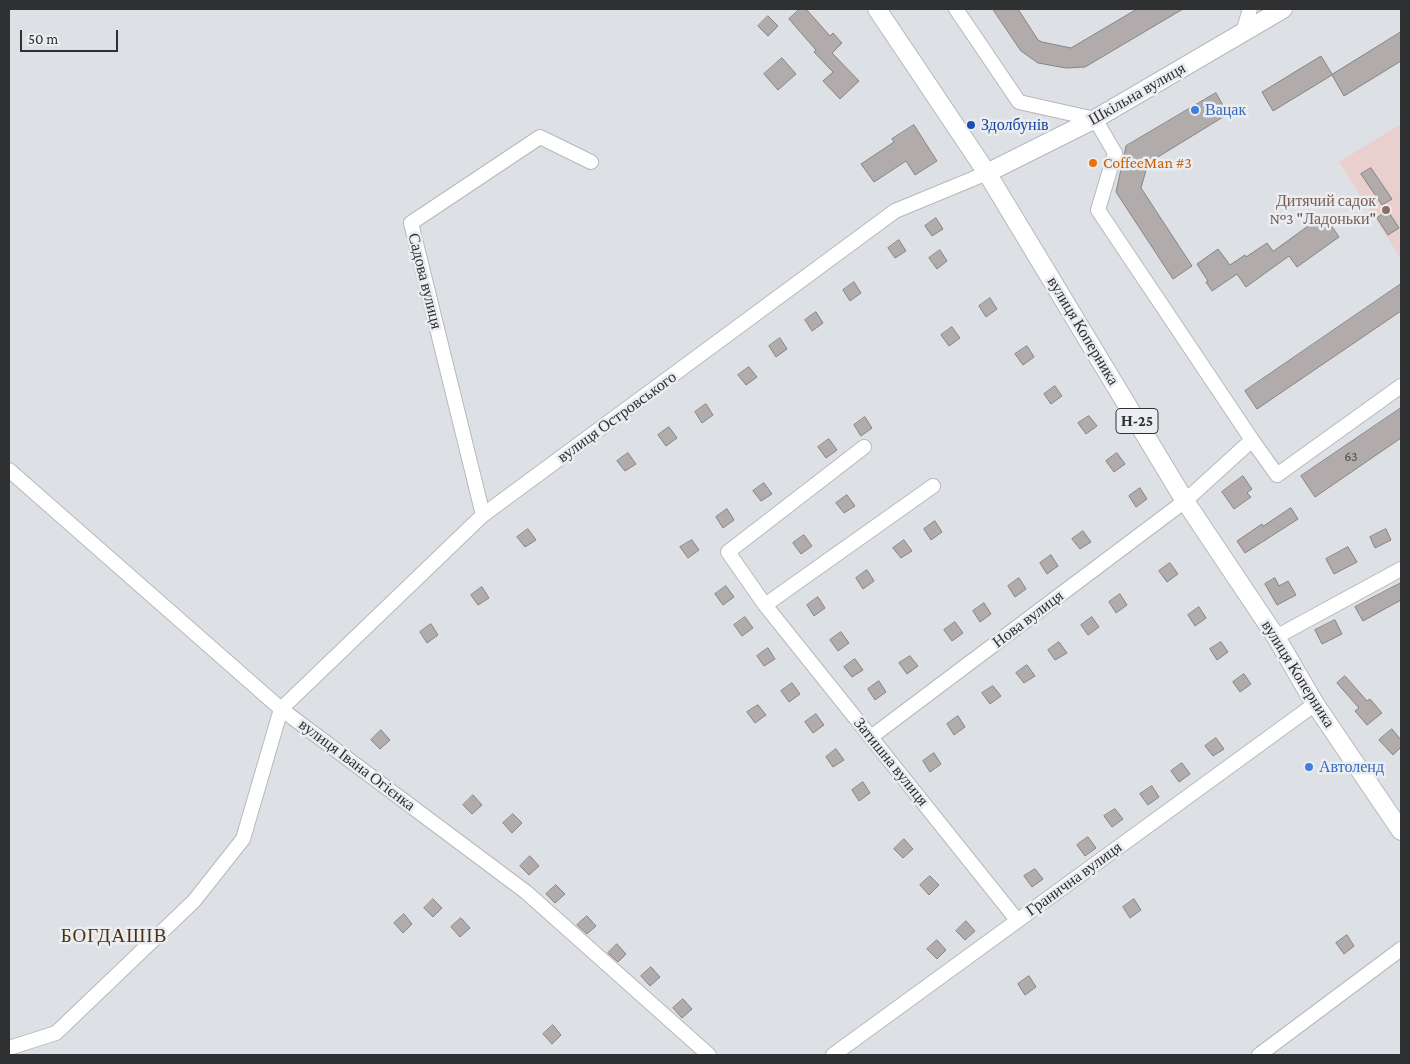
<!DOCTYPE html>
<meta charset="utf-8">
<style>
body{margin:0}
#map{position:relative;width:1410px;height:1064px;overflow:hidden;background:#dde0e4;font-family:"Crimson Pro",serif}
canvas{display:block}
.frame{position:absolute;inset:0;border:10px solid #2f3032;pointer-events:none}
.scale{position:absolute;left:20px;top:30px;width:98px;height:22px;box-sizing:border-box;border:2px solid #2f3032;border-top:0;padding-left:6px;font-size:15px;line-height:18px;white-space:nowrap;color:#2f3032;-webkit-text-stroke:4px #ebedf1;paint-order:stroke}
</style>
<div id="map">
<canvas width="1410" height="1064"></canvas>
<div class="frame"></div>
<div class="scale">50 m</div>
</div>
<script>
const g = document.querySelector('canvas').getContext('2d');
g.lineJoin = 'round';
function paint(path, color) { g.fillStyle = color; g.fill(path, 'evenodd'); }
function strokePath(path, color, width, dash) { g.strokeStyle = color; g.lineWidth = width; g.lineCap = dash ? 'butt' : 'round'; g.setLineDash(dash || []); g.stroke(path); }
function label(font, color, halo, rows, align = 'center') {
  g.font = font + ' "Crimson Pro",serif'; g.lineWidth = 5; g.setLineDash([]); g.textBaseline = 'middle'; g.strokeStyle = halo; g.fillStyle = color; for (const [text, x, y, turn = 0] of rows) {
    g.save(); g.translate(x, y); g.rotate((+turn || 0) * Math.PI / 180); g.textAlign = isNaN(turn) ? turn : align; if (halo) g.strokeText(text, 0, 0); g.fillText(text, 0, 0); g.restore();
  }
}
paint(new Path2D(`
 M1401,124V259L1339,162Z`), '#e9cfcd');
const building = new Path2D(`
 M800,9H806L830,36L833,33L842,43L832,53L859,81L840,99L823,81L833,72L814,52L816,50L789,19Z
 M993,9H1018L1038,40L1042,42L1071,48L1137,9H1183L1085,67L1066,68L1038,63L1021,51Z
 M768,16L778,26L768,36L758,26Z
 M1401,32V61L1344,96L1332,75L1273,111L1262,92L1321,56L1332,74Z
 M782,58L796,74L778,90L764,74Z
 M1216,93L1228,114L1148,163L1141,188L1192,266L1173,279L1116,192L1126,146Z
 M914,125L937,161L915,175L906,161L874,182L861,164L894,142L892,139Z
 M1371,168L1392,199L1382,205L1361,174Z
 M1388,211L1399,228L1388,235L1377,218Z
 M1324,215L1339,237L1297,267L1289,256L1246,287L1237,274L1212,291L1206,282L1208,281L1197,264L1218,249L1230,265L1245,255L1246,257L1267,243L1273,251Z
 M936,218L943,229L932,236L925,226Z
 M899,240L906,251L895,258L888,248Z
 M940,250L947,261L937,269L929,258Z
 M854,282L861,293L850,301L843,290Z
 M1401,284V311L1257,409L1245,391Z
 M990,298L997,309L986,317L979,306Z
 M816,312L823,323L812,331L805,320Z
 M952,327L960,338L949,346L941,335Z
 M780,338L787,349L776,357L769,346Z
 M1027,346L1034,357L1023,365L1015,354Z
 M749,367L757,377L746,385L738,375Z
 M1055,386L1062,396L1051,404L1044,394Z
 M706,404L713,415L702,423L695,412Z
 M1401,408V438L1315,497L1301,476Z
 M1089,416L1097,426L1086,434L1078,423Z
 M865,417L872,428L861,436L854,425Z
 M669,427L677,438L666,446L658,435Z
 M829,439L837,450L826,458L818,447Z
 M628,453L636,464L625,471L617,461Z
 M1117,453L1125,464L1114,472L1106,461Z
 M1243,476L1252,489L1247,493L1251,497L1234,509L1222,492Z
 M764,483L772,494L761,501L753,491Z
 M1140,488L1147,499L1136,507L1129,496Z
 M847,495L855,506L844,513L836,503Z
 M1291,508L1298,519L1245,553L1237,541L1262,524L1263,526Z
 M727,509L734,520L723,528L716,517Z
 M935,521L942,532L931,540L924,529Z
 M528,529L536,540L525,547L517,537Z
 M1386,529L1391,540L1375,548L1370,537Z
 M1083,531L1091,542L1080,549L1072,539Z
 M804,535L812,546L801,554L793,543Z
 M692,540L699,550L688,558L680,547Z
 M904,540L912,551L901,558L893,548Z
 M1348,547L1357,562L1334,574L1326,559Z
 M1051,555L1058,566L1047,574L1040,563Z
 M1170,563L1178,574L1167,582L1159,571Z
 M867,570L874,581L863,589L856,578Z
 M1019,578L1026,589L1015,597L1008,586Z
 M1275,578L1279,586L1288,581L1296,595L1277,605L1265,584Z
 M1401,583V600L1363,621L1355,607Z
 M726,586L734,597L723,605L715,594Z
 M482,587L489,598L478,605L471,595Z
 M1120,594L1127,605L1116,613L1109,602Z
 M818,597L825,608L814,616L807,605Z
 M984,603L991,614L980,622L973,611Z
 M1199,607L1206,618L1195,626L1188,615Z
 M745,617L753,628L742,636L734,625Z
 M1092,617L1099,627L1088,635L1081,625Z
 M1335,620L1342,634L1322,644L1315,630Z
 M955,622L963,633L952,641L944,630Z
 M431,624L438,635L427,643L420,632Z
 M841,632L849,643L838,651L830,640Z
 M1059,642L1067,653L1055,660L1048,650Z
 M1221,642L1228,652L1217,660L1210,649Z
 M768,648L775,659L764,666L757,656Z
 M910,656L918,666L907,674L899,663Z
 M855,659L863,670L852,677L844,667Z
 M1027,665L1035,676L1024,683L1016,673Z
 M1244,674L1251,684L1240,692L1233,682Z
 M1345,676L1367,701L1370,699L1382,713L1367,725L1355,711L1359,708L1337,683Z
 M879,681L886,692L875,700L868,689Z
 M792,683L800,694L789,702L781,691Z
 M993,686L1001,696L990,704L982,693Z
 M758,705L766,715L755,723L747,712Z
 M816,714L824,725L813,733L805,722Z
 M958,716L965,727L954,735L947,724Z
 M1392,729L1401,740V747L1393,755L1379,740Z
 M381,730L390,740L380,749L371,740Z
 M1216,738L1224,749L1213,756L1205,746Z
 M836,749L844,760L833,767L826,757Z
 M934,753L941,764L930,772L923,761Z
 M1182,763L1190,774L1179,782L1171,771Z
 M863,782L870,793L859,801L852,790Z
 M1152,786L1159,797L1148,805L1140,794Z
 M473,795L482,805L472,814L463,805Z
 M1115,809L1123,819L1112,827L1104,816Z
 M513,814L522,823L512,833L503,823Z
 M1088,837L1096,848L1085,856L1077,845Z
 M904,839L913,849L903,858L894,849Z
 M530,856L539,866L529,875L520,866Z
 M1035,869L1043,879L1032,887L1024,876Z
 M930,876L939,885L929,895L920,885Z
 M556,885L565,894L555,903L546,894Z
 M433,899L442,908L433,917L424,908Z
 M1134,899L1141,910L1130,918L1123,907Z
 M404,914L412,924L403,933L394,923Z
 M587,916L596,926L587,934L577,925Z
 M461,918L470,928L460,937L451,927Z
 M966,921L975,931L965,940L956,931Z
 M1347,935L1354,946L1344,954L1336,943Z
 M937,940L946,950L937,959L927,949Z
 M617,944L626,954L618,962L608,953Z
 M651,967L660,977L650,986L641,976Z
 M1029,976L1036,987L1025,995L1018,984Z
 M683,999L692,1009L682,1018L673,1008Z
 M553,1025L561,1035L552,1044L543,1034Z`);
paint(building, '#b1acab');
strokePath(building, '#888383', 1);
const minor = new Path2D(`
 M956,9L1019,102L1095,119L1115,153L1098,210L1252,440
 M1243,32L1250,9
 M864,447L728,552L765,605L1017,920
 M9,470L281,709L526,892L709,1055
 M483,515L411,223L540,137L591,162
 M765,605L933,486
 M1276,637L1401,569
 M871,737L1185,501L1252,440L1277,475L1401,386
 M9,1048L56,1033L194,901L243,839L281,709L483,515L895,211L987,173
 M833,1055L1315,704
 M1259,1055L1401,949`);
const major = new Path2D(`
 M877,9L987,173L1185,501L1276,637L1315,704L1401,831
 M987,173L1095,119L1283,9`);
strokePath(minor, '#b6b9bc', 16);
strokePath(major, '#b6b9bc', 20);
strokePath(minor, '#fff', 14);
strokePath(major, '#fff', 18);
for (const [x, y, r, color] of [
 [1195,110,5,"#3f7fe0"],
 [971,125,5,"#1a4fb4"],
 [1093,163,5,"#e8710a"],
 [1386,210,5,"#8d6e63"],
 [1309,767,5,"#3f7fe0"]
]) { const dot = new Path2D(); dot.arc(x, y, r, 0, 2 * Math.PI); g.fillStyle = color; g.fill(dot); strokePath(dot, '#ebedf1', 2); }
label('14px', '#504f50', null, [
 ["63",1351,457]
]);
for (const [x, y, w] of [
 [1137,421,42]
]) { const box = new Path2D(); box.roundRect(x - w / 2, y - 12.5, w, 25, 4); g.fillStyle = '#ebedf1'; g.fill(box); strokePath(box, '#2f3032', 1); }
label('bold 15px', '#2f3032', null, [
 ["Н-25",1137,421]
]);
label('16px', '#2f3032', '#ebedf1', [
 ["Шкільна вулиця",1137,94,-30],
 ["Садова вулиця",425,281,76],
 ["вулиця Коперника",1083,331,59],
 ["вулиця Островського",617,417,-36],
 ["Нова вулиця",1028,619,-37],
 ["вулиця Коперника",1298,674,58],
 ["Затишна вулиця",891,762,51],
 ["вулиця Івана Огієнка",357,765,37],
 ["Гранична вулиця",1074,879,-36]
]);
label('16px', '#366cbe', '#ebedf1', [
 ["Вацак",1205,110],
 ["Автоленд",1319,767]
], 'left');
label('16px', '#164399', '#ebedf1', [
 ["Здолбунів",981,125]
], 'left');
label('16px', '#c56008', '#ebedf1', [
 ["CoffeeMan #3",1103,163]
], 'left');
label('16px', '#785e54', '#ebedf1', [
 ["Дитячий садок",1376,201],
 ["№3 \"Ладоньки\"",1376,219]
], 'right');
g.letterSpacing = '1px';
label('19px', '#49310d', '#ebedf1', [
 ["БОГДАШІВ",114,936]
]);
g.letterSpacing = '0px';
</script>
